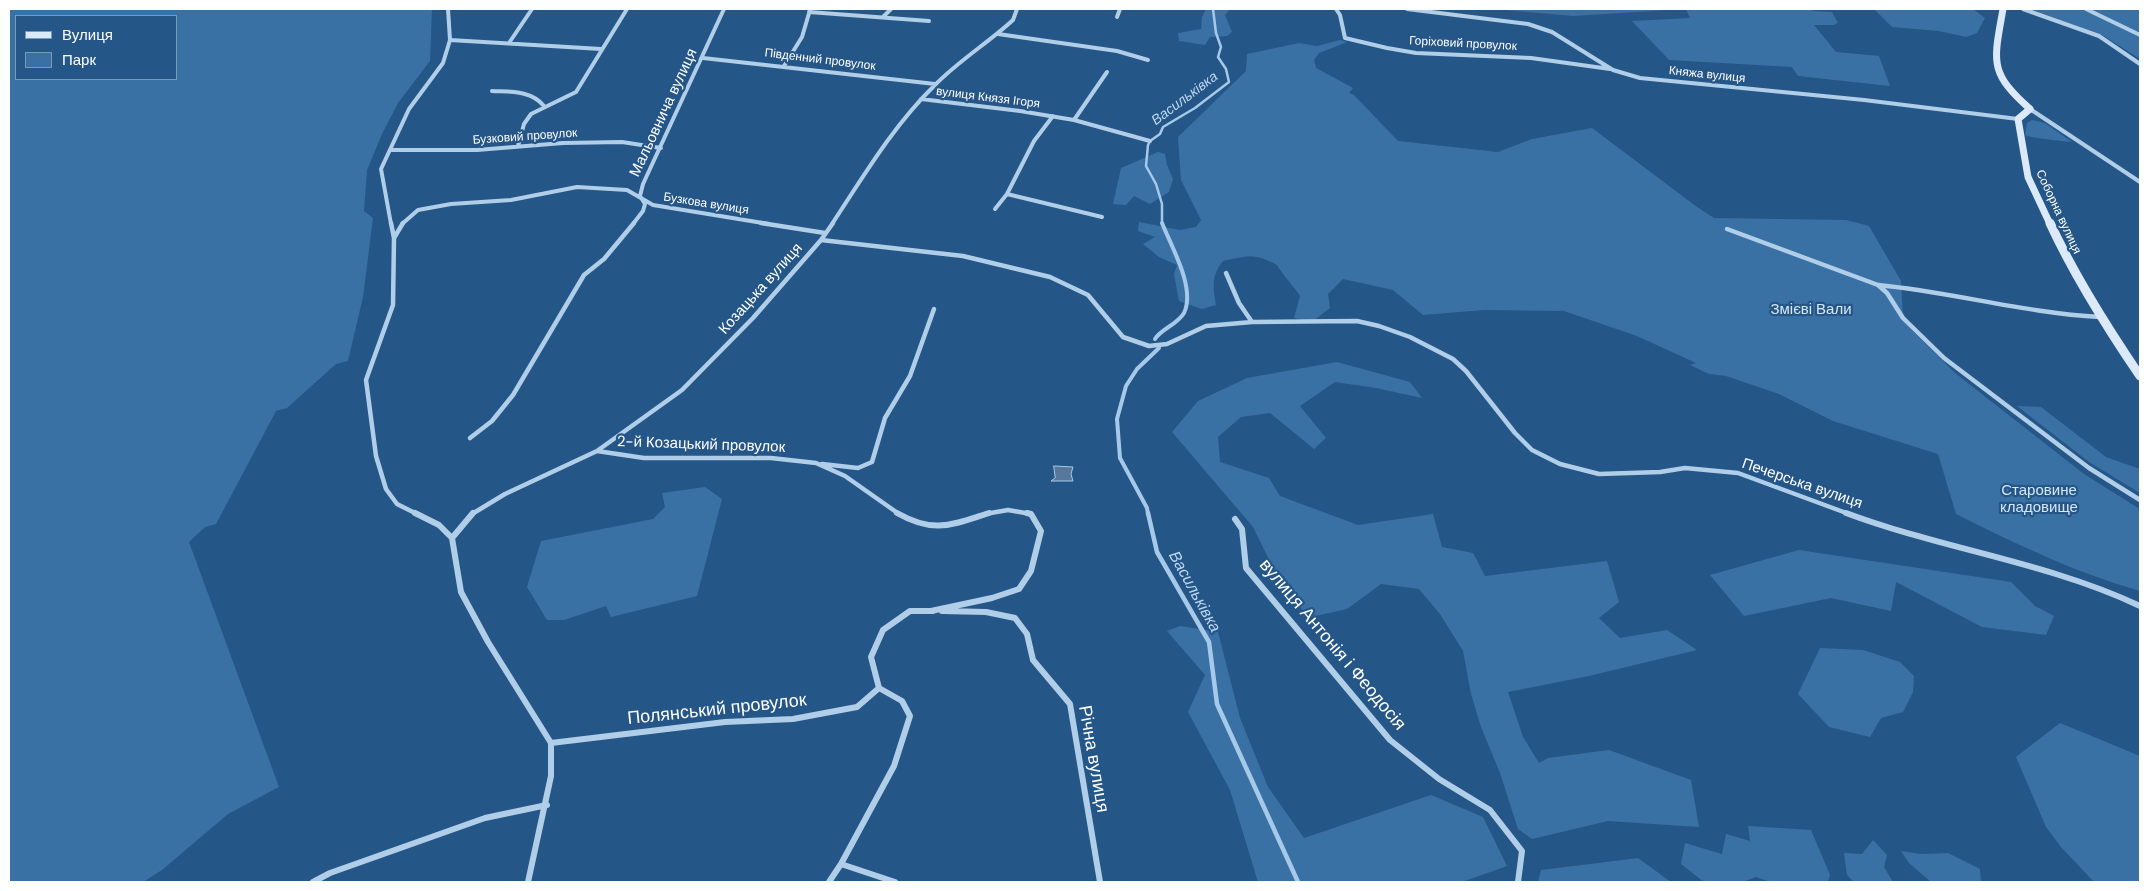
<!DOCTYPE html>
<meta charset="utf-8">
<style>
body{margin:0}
#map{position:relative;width:2149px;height:891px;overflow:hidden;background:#255688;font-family:"DM Sans",sans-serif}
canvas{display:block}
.frame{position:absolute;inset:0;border:10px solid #fff;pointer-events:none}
.legend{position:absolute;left:15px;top:15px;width:162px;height:65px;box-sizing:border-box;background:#255688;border:1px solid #7c9ab8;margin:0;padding:6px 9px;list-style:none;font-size:15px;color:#fff}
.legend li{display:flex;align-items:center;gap:10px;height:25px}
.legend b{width:25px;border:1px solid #7c9ab8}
</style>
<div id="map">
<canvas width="2149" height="891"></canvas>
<div class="frame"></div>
<ul class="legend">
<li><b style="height:6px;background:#dce9f8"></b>Вулиця</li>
<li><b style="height:14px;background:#3a71a5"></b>Парк</li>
</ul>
</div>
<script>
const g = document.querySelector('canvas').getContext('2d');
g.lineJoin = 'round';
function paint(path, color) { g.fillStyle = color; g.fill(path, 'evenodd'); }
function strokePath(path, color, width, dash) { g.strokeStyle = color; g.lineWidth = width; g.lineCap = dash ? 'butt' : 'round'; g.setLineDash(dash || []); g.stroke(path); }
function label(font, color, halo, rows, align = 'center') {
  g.font = font + ' "DM Sans",sans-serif'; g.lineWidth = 4.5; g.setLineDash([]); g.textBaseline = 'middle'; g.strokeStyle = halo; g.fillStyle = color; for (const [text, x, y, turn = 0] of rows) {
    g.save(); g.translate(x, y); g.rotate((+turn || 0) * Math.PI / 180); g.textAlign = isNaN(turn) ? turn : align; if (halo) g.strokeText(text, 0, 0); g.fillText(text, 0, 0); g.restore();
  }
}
paint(new Path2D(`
 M9,9H432L430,61L398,103L382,134L367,170L364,211L373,218L363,297L348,361L336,364L287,408L276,411L216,524L205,527L189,542L279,787L228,814L162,870L143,882H9ZM16,16H176V79H16Z
 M1206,9H1230L1225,15L1232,32L1227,36L1210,37L1205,45L1179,41L1178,33L1201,29L1202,17Z
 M1494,9H1684L1573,16Z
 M1686,9H1810L1813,11L1832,12L1838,23L1833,25H1814L1836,52L1879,56L1890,86L1798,76L1792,67L1669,60L1632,21L1690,18Z
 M1874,9H1973L1985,18L1977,33L1966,37L1939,31L1892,27Z
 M2031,9H2140V59L2104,36Z
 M1340,40L1347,42L1319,53L1314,60L1316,68L1353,88L1349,93L1354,95L1398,141L1498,152L1532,139L1592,128L1697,207L1714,218L1846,220L1869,226L1901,281L1903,318L1909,327L1955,373L2084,474L2138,508L2140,515V591C2076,573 2016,544 1956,514L1938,454L1833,421L1779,394L1726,376L1709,374L1690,365L1696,363L1637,336L1564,311L1484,310L1423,315L1393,290L1343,279L1328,294L1330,308L1312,322L1294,318L1300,296C1296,289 1279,270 1277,265C1255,253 1247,256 1223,261C1211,276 1213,287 1216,305L1202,309L1179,301L1174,274L1177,265L1159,257L1143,244L1155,237L1138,231L1139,222L1180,230L1196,227L1201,220L1181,180L1178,137L1246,71L1247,54L1299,43L1317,46Z
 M2032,120L2045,123L2072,142C2062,141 2030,138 2025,135L2027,123Z
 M1158,152L1165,154L1167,165L1173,179L1169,192L1150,204L1134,196L1126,205L1113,204L1121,168Z
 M1337,362L1410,382L1422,398L1376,388L1335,382L1300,406L1326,438L1314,449L1270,413L1241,417L1218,437L1220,462L1269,478L1280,496L1358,525L1433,514L1442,547L1473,553L1485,576L1607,561L1619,602L1599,618L1620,638L1667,630L1697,650L1589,676L1508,692L1523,737L1539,763L1548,758L1609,750L1691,780L1699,827L1608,821L1532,839L1518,829L1500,773L1481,727L1471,694L1463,651L1440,614L1419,589L1381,584L1347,609L1311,617L1287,596L1253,527L1172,432L1198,401L1247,378Z
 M2017,406L2041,407L2106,457L2140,469V493L2089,462Z
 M705,487L722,499L697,596L611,617L606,606L564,620H547L527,587L541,541L653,519L665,507L662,493Z
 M1799,550L2011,582L2035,606L2054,616L2046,635L1982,627L1896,582L1891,611L1831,598L1744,616L1710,575Z
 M1180,626L1218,632L1240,718L1268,787L1304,838L1431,795L1483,817L1507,866L1462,882H1258L1230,790L1188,712L1205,675L1167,631Z
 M1820,648L1863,650L1900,662L1914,676L1913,692L1903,712L1881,718L1870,737L1829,727L1798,694Z
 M2060,723L2140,756V882H2094L2061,847L2046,827L2016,757Z
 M1748,826L1811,830L1830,875L1828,882H1770L1756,877L1743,882H1704L1681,864L1685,843L1722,854L1726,834L1750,841Z
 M1873,840L1887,855L1884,867L1893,882H1854L1847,875L1844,853L1862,854Z
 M1901,851L1921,854L1948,853L1980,869L1981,882H1931L1909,863Z
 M1638,858L1671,882H1538L1541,870Z`), '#3a71a5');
const water = new Path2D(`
 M1054,466L1073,467L1071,474L1073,481H1051L1055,478Z`);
paint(water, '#57789b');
strokePath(water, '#a6c9ea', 1);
strokePath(new Path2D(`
 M1162,224V204L1156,184L1146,166L1148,145L1150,141L1160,134L1163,127L1195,108L1229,82L1226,69L1218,57L1221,47L1216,33L1213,9`), '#a6c9ea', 2.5);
strokePath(new Path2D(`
 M1155,339C1162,328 1177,325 1184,313C1196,288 1171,246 1162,223
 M1148,514L1147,508L1120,458L1117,419L1126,386L1137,369L1159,348`), '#a6c9ea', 4);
strokePath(new Path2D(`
 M1148,513L1157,552L1209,642L1217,704L1298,882`), '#a6c9ea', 4.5);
strokePath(new Path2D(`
 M1336,9L1340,15L1345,38L1387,48L1416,53L1531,58L1610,69
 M1407,9L1528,24L1552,32L1613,70L1640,78L1864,100L2018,119
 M2023,9L2099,36L2140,64
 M2086,9L2140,35
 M809,12L929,21
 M883,17L891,9
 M1117,17L1120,9
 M998,34L1117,51L1148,60
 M450,40L601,49
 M509,43L532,9
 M703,58L935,84
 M784,66L802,37L810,10
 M492,91C510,92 531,90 544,106
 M921,99L1020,111L1074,120L1107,72
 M2030,109L2140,182
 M1074,120L1150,141
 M518,146L524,124L531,114L576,92L627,9
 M390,150H477L563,143L622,142L661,148
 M1007,194L1102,217
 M995,209L1007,194L1034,141L1053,116
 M391,224L381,169L409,109L443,63L450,40L448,9
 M402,224L418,210L451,204L511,200L577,187L627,190L653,205L769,224
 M633,224L643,211L645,204L640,196L643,184L724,9
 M832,224C863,177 893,126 934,86C958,61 988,43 1013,20L1017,9`), '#b1cee9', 4);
strokePath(new Path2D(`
 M391,223L394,238L393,305L366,380L376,456L386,489L397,504L417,514
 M761,223L825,233
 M1727,229L1878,285L1887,293L1903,318L1944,358L2089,468L2140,500
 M394,238L403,223
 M821,240L963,256L1050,277L1088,295L1123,337L1149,346L1167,344L1206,326L1252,322L1357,321L1379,326L1410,337L1453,359L1466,371L1515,433L1532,450L1560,464L1599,474L1660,472L1685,468L1738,473L1849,514
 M1226,273L1239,303L1252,322
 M1878,285C1952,292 2025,313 2100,317
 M470,438L492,421L513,395L584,275L604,259L634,223
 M597,451L644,458H771L816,463L845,476L899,514
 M822,464L858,468L872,462L885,418L910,376L934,309
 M472,514L505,494L597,451L682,390L753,318L821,240L833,223
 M985,514L1008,510L1031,514`), '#b1cee9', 4.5);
strokePath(new Path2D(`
 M415,513L439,525L452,538
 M473,513L452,538L461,592L488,642L551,743V776L528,882
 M897,513C934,534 951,525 989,513
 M1846,513C1942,549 2047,562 2140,606
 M1235,519L1242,529L1246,568L1390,740L1439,779L1490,810L1522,851L1518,882
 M931,611L992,598L1019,589L1031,571L1041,531L1031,514L1027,513
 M942,611L986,612L1015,618L1027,634L1033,660L1070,704L1100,882
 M879,688L871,657L883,630L910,611H933
 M551,743L725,722L793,719L857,707L879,688
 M841,864L895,882
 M313,882L330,873L485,818L547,805
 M829,882L841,864L894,766L910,716L902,701L879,688`), '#b1cee9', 6);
strokePath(new Path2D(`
 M2003,9C1994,61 1988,72 2030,109L2018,119L2028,177L2050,224`), '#dce9f8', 7);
strokePath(new Path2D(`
 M2050,223C2075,277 2106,326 2140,376`), '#dce9f8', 9);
label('12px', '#fff', '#255688', [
 ["Горіховий провулок",1463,44,3],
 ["Південний провулок",820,60,7],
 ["Княжа вулиця",1707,75,6],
 ["вулиця Князя Ігоря",988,98,7],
 ["Бузковий провулок",525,137,-4],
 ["Бузкова вулиця",706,204,9],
 ["Соборна вулиця",2058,212,65]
]);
label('italic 14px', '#bdd7f0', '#255688', [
 ["Васильківка",1185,99,-37]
]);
label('15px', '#fff', '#255688', [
 ["Мальовнича вулиця",664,113,-65],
 ["Козацька вулиця",761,289,-48],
 ["2-й Козацький провулок",701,445,2],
 ["Печерська вулиця",1802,484,19]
]);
label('15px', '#d5e7f7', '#255688', [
 ["Змієві Вали",1811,310],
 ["Старовине",2039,491],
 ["кладовище",2039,508]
]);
label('italic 16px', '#bdd7f0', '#255688', [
 ["Васильківка",1194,592,61]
]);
label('18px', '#fff', '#255688', [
 ["вулиця Антонія і Феодосія",1332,645,50],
 ["Полянський провулок",717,710,-6],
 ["Річна вулиця",1093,759,80]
]);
</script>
